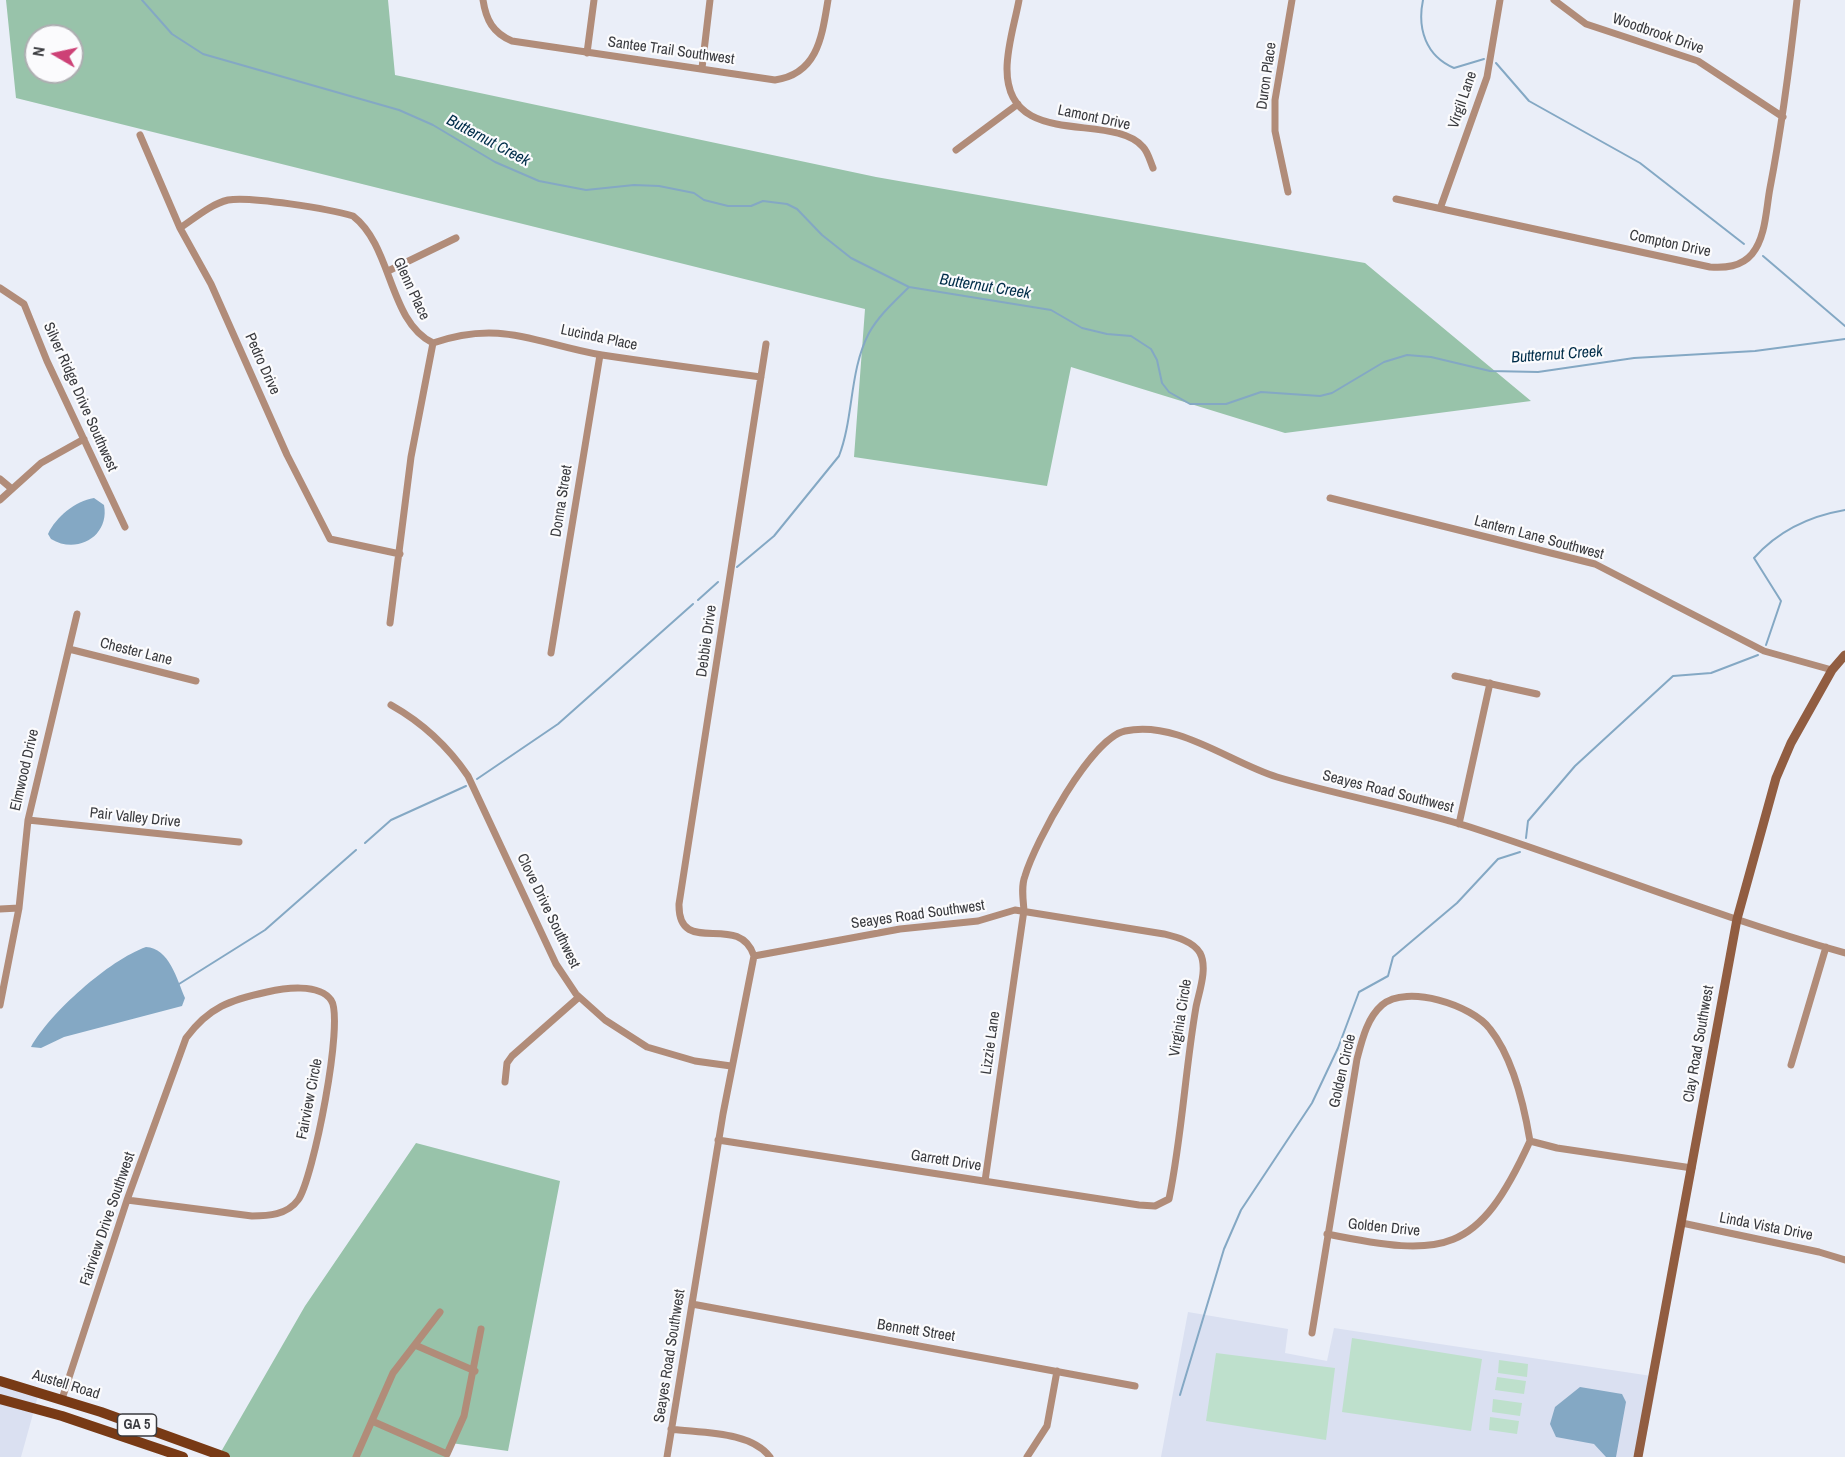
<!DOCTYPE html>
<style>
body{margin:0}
#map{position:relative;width:1845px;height:1457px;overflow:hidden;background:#eaeef8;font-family:"Archivo Narrow",sans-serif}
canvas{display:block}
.north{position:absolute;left:24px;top:24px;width:60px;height:60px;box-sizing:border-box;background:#fbfbfd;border:2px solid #adaeb1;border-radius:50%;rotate:279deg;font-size:16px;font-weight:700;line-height:24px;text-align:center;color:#393a3e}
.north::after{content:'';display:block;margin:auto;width:21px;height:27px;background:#cd4176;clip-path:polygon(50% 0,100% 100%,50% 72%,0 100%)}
</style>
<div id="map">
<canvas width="1845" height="1457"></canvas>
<div class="north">N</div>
</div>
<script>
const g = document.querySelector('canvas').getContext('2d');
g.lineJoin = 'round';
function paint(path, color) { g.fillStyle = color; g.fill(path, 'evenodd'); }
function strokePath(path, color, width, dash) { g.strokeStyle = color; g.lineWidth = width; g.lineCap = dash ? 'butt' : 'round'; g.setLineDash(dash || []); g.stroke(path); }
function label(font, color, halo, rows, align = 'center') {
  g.font = font + ' "Archivo Narrow",sans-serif'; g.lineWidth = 4.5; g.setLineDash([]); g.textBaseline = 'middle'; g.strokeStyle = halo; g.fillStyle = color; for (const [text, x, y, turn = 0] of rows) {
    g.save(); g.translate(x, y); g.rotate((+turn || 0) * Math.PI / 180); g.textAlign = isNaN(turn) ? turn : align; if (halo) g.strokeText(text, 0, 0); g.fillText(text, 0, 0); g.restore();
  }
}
paint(new Path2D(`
 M1188,1312L1288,1329L1285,1353L1327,1361L1334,1328L1658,1377L1642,1457H1161Z
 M0,1383L38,1396L21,1457H0Z`), '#dae0f1');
paint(new Path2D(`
 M1352,1338L1482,1359L1471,1431L1342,1412Z
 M1216,1353L1335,1368L1326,1440L1206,1421Z
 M1499,1360L1528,1364L1527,1377L1498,1373Z
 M1497,1377L1526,1381L1524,1394L1495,1390Z
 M1493,1399L1522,1403L1520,1416L1492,1412Z
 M1490,1417L1519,1421L1517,1434L1489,1430Z`), '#bee0cc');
paint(new Path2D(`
 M6,0H388L395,75L876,177L1365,263L1531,401L1285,433L1071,367L1047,486L854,457L865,309L16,98ZM36,36H72V72H36Z
 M416,1143L560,1181L508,1451L451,1443L445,1457H218L305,1306Z`), '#98c3aa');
paint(new Path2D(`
 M94,498L104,505C110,536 77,555 51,539L48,534C56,517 75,501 94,498Z
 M146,947C169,948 177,979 185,998L182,1006L64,1037L41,1048L31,1047C50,1013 109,960 146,947Z
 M1580,1387L1622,1394L1626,1402L1616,1457H1606L1594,1444L1556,1437L1550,1424L1555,1407Z`), '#84a8c4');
strokePath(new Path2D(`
 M142,0L172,34L203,54L399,110L433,125L495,162L539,181L586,190L634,185L659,186L694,193L704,200L728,206H751L763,201L787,204L797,209L822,235L851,258L909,287L1051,310L1082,328L1107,334L1131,336L1151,349L1157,360L1162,383L1169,392L1190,404H1226L1261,392L1320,396L1332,393L1384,362L1407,355L1431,357L1490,371L1538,372L1634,358L1755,351L1845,339
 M1423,0C1417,29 1426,56 1454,68L1484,59
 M1496,63L1529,101L1640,163L1744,244
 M1763,256L1845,326
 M737,567L774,536L839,456C854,417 849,371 869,333C879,315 895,301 909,287
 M698,600L718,582
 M1766,645L1781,601L1754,558C1778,531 1810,516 1845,510
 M477,779L558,724L693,604
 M1526,838L1528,821L1575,766L1673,676L1711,673L1758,655
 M365,843L391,820L466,786
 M179,984L265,930L356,850
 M1180,1395L1224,1249L1241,1210L1312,1103L1338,1048L1359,992L1388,976L1393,957L1457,903L1498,859L1520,852`), '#84a8c4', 2);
strokePath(new Path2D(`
 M483,0C486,20 493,33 512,41L775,80C818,74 822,36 828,0
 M1019,0C1015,22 1007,46 1007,69C1007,151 1112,111 1143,147C1148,152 1150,161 1153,168
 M1554,0L1586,24L1698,61L1783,117
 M587,53L594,0
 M702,68L710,0
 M140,135L180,228L211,284L287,455L330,539L400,554
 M956,150L1018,104
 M1288,192L1275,131V100L1292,0
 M1396,199L1710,267C1725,268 1741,267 1752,254C1766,237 1766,209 1770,188C1782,126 1790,63 1797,0
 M1441,206L1487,77L1500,0
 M180,228C195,218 211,204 228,200C250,196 330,209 353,216C393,247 388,321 433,343
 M388,271L456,238
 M0,288L24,304L47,361L125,527
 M433,343C502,319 537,344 602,355C655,363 708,370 761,377
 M0,479L12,489
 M1330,498L1595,564L1764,651L1832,670
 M0,500L41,463L84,439
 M390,623L411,457L433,343
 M69,649L196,681
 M551,653L600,355
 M1455,676L1537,694
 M391,705C423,723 447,745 468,776L556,964L576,994L605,1020L647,1047L695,1061L731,1066
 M28,820L239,842
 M1459,824L1490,683
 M0,909L19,908
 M754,956C739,910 678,959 679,904L766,344
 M0,1005L19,908L28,820L77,614
 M1791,1065L1826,947
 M505,1082L507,1063L512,1056L579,997
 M718,1140L1139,1205L1155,1206L1169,1199C1182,1136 1185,1071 1196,1007C1199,992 1208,968 1200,953C1193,941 1176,937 1164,934L1015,910L978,921L900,929L754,956
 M1530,1141L1557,1148L1692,1168
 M985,1181L1024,910C1023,899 1021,886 1025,876C1035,842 1091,738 1125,731C1177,720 1229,762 1277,777C1341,796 1407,807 1470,827C1596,868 1718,917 1845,953
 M1682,1223L1819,1252L1845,1260
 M1327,1234C1445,1258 1478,1255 1530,1141
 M692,1304L1135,1386
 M1312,1333L1357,1059C1362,1040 1367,1018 1382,1005C1407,984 1472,1005 1490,1029C1513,1058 1524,1105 1530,1141
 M415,1345L475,1371
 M62,1399L127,1200L186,1038C209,1007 230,1000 267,992C284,988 319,983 331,1000C345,1019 313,1180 298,1200C287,1215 268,1216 252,1216L127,1200
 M372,1421L447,1454L464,1416L481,1329
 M671,1429C701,1433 751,1431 770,1457
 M356,1457L393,1373L440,1312
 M667,1457L723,1114L754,956
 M1027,1457L1047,1426L1057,1371`), '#b18c79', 7);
strokePath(new Path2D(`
 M1638,1457L1737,919L1776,778L1791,743L1832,670L1845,655`), '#915d41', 9);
strokePath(new Path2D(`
 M0,1381L101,1412L225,1457
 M0,1399L62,1416L183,1457`), '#783a15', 10);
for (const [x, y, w] of [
 [137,1425,39]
]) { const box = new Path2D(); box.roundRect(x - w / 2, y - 11, w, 22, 4.5); g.fillStyle = '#fbfbfd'; g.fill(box); strokePath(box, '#393a3e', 1.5); }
label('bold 14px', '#393a3e', null, [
 ["GA 5",137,1425]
]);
label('15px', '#393a3e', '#fbfbfd', [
 ["Woodbrook Drive",1658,34,19],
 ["Santee Trail Southwest",671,51,8],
 ["Duron Place",1267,76,-82],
 ["Virgil Lane",1463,100,-71],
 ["Lamont Drive",1094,118,12],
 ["Compton Drive",1670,244,12],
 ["Glenn Place",411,289,65],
 ["Lucinda Place",599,338,12],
 ["Pedro Drive",262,364,66],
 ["Silver Ridge Drive Southwest",80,397,66],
 ["Donna Street",562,501,-81],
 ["Lantern Lane Southwest",1539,538,15],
 ["Debbie Drive",707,641,-82],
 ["Chester Lane",136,652,14],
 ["Elmwood Drive",25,770,-77],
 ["Seayes Road Southwest",1388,792,14],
 ["Pair Valley Drive",135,818,6],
 ["Clove Drive Southwest",548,911,64],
 ["Seayes Road Southwest",918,915,-8],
 ["Virginia Circle",1181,1018,-81],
 ["Lizzie Lane",991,1043,-82],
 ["Clay Road Southwest",1699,1044,-80],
 ["Golden Circle",1343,1071,-77],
 ["Fairview Circle",310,1099,-79],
 ["Garrett Drive",946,1161,9],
 ["Fairview Drive Southwest",108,1219,-71],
 ["Linda Vista Drive",1766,1227,11],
 ["Golden Drive",1384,1228,6],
 ["Bennett Street",916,1331,9],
 ["Seayes Road Southwest",670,1356,-81],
 ["Austell Road",66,1385,17]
]);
label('italic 16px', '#002d49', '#fbfbfd', [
 ["Butternut Creek",488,141,28],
 ["Butternut Creek",985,287,9],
 ["Butternut Creek",1557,355,-4]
]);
</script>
